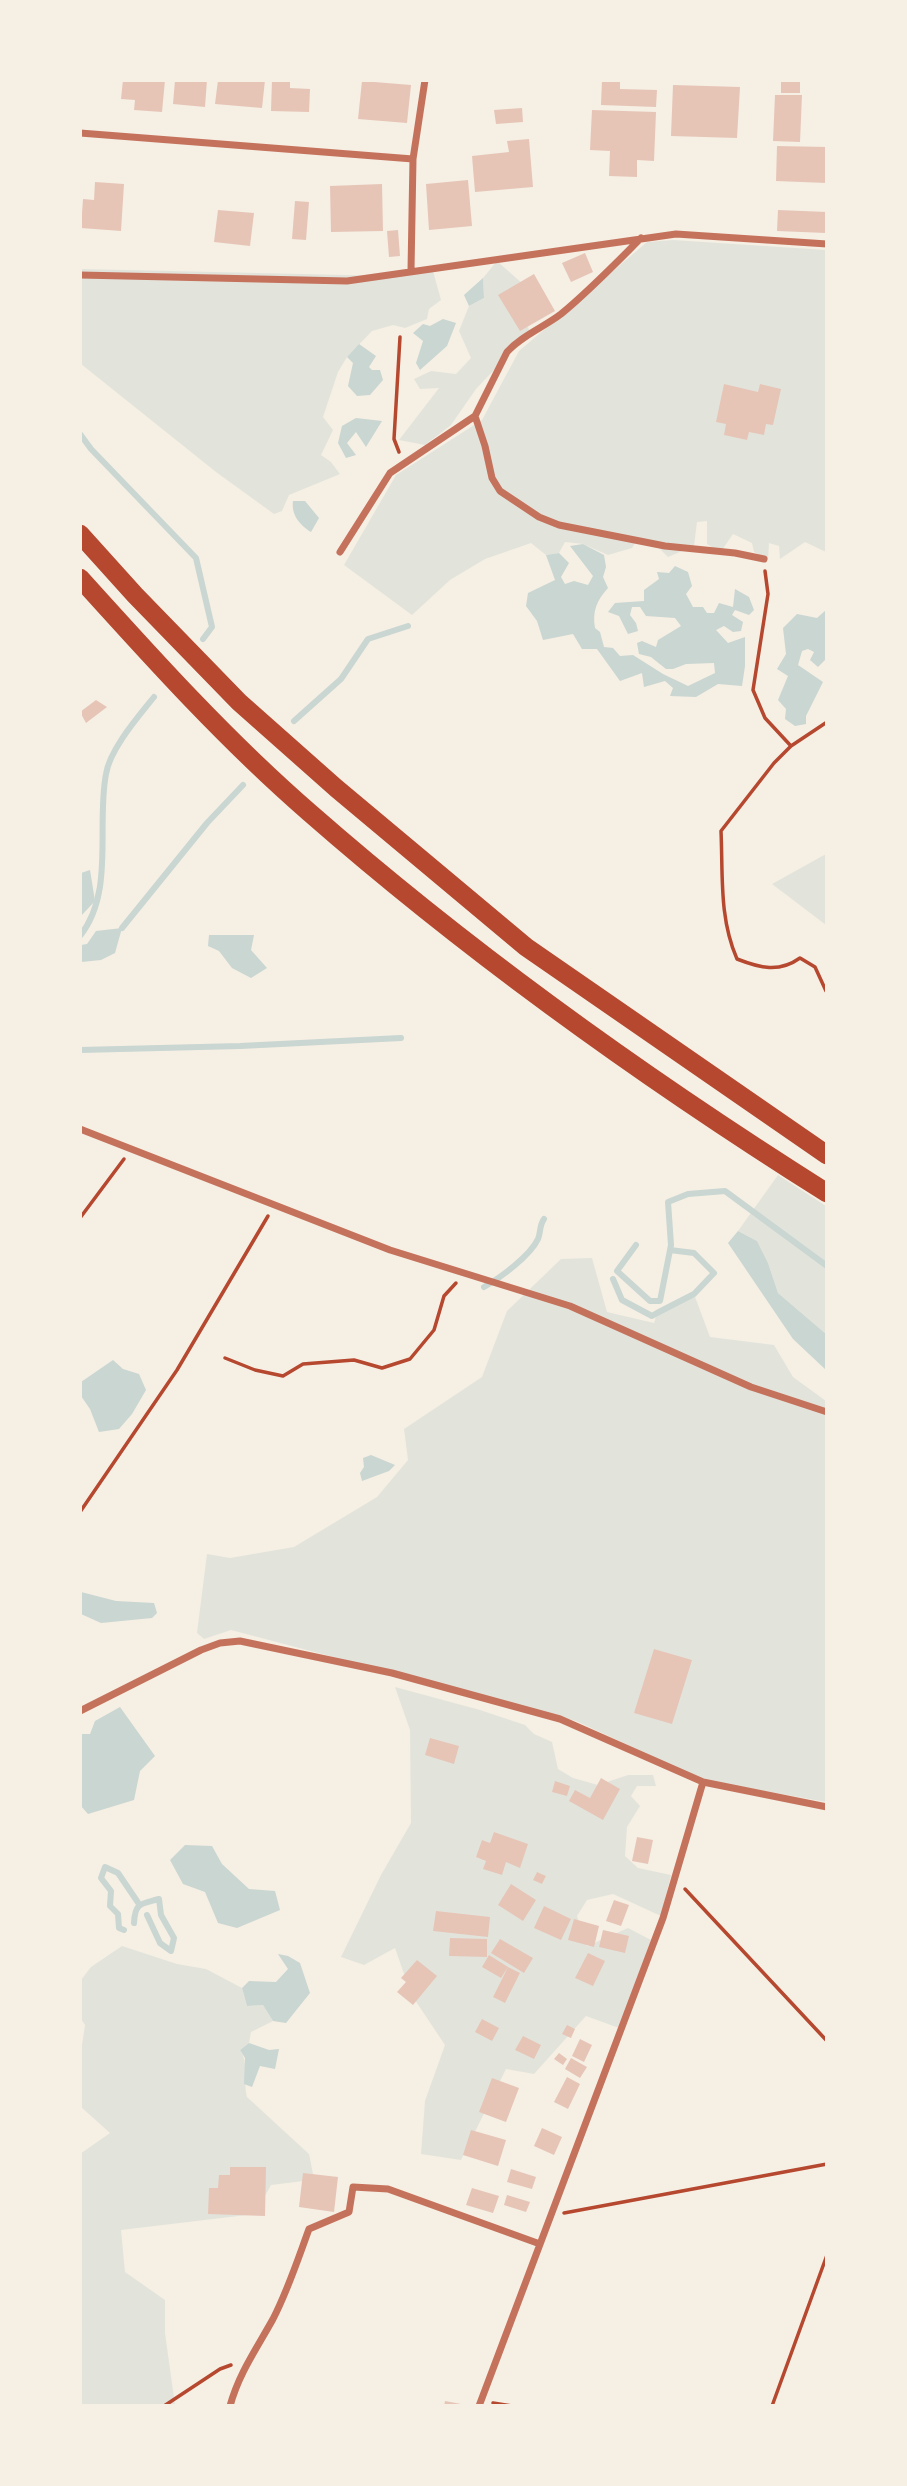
<!DOCTYPE html>
<style>
body{margin:0}
#map{position:relative;width:907px;height:2486px;overflow:hidden;background:#f6efe4;font-family:"DM Sans",sans-serif}
canvas{display:block}
.frame{position:absolute;inset:0;border:82px solid #f6efe4;pointer-events:none}
</style>
<div id="map">
<canvas width="907" height="2486"></canvas>
<div class="frame"></div>
</div>
<script>
const g = document.querySelector('canvas').getContext('2d');
g.lineJoin = 'round';
function paint(path, color) { g.fillStyle = color; g.fill(path, 'evenodd'); }
function strokePath(path, color, width, dash) { g.strokeStyle = color; g.lineWidth = width; g.lineCap = dash ? 'butt' : 'round'; g.setLineDash(dash || []); g.stroke(path); }
paint(new Path2D(`
 M673,240L826,250V552L805,542L780,559L779,546L769,543L768,560L754,552L752,543L733,534L720,553L707,544V521L697,522L694,546L668,557L651,540L638,538L632,548L608,555L583,544L565,542L559,553L546,555L531,543L485,559L450,580L412,615L344,565L396,475L482,420L519,351L647,242Z
 M497,261L524,285L520,309L530,332L476,389L451,425L425,445L399,440L439,388L420,389L414,379L431,371L456,374L471,358L459,331L469,306L484,298L483,278Z
 M80,269L391,276L433,271L441,300L429,309L427,319L405,328L393,325L372,331L347,357L338,372L323,417L333,430L321,455L331,462L340,474L289,495L282,511L274,514L216,472L81,364Z
 M826,854V925L772,884Z
 M778,1175L826,1206V1334L778,1293L768,1263L757,1241L738,1231Z
 M592,1258L607,1312L654,1323L657,1313L694,1294L710,1337L774,1345L793,1377L826,1401V1802L703,1780L576,1721L231,1630L204,1639L197,1633L207,1554L230,1558L294,1547L377,1497L408,1460L404,1429L482,1377L507,1311L561,1259Z
 M395,1687L480,1710L525,1725L534,1734L552,1742L558,1769L573,1778L598,1785L628,1775H653L656,1786H637L631,1796L640,1806L627,1827L625,1856L638,1868L671,1875L661,1916L613,1894L587,1900L577,1916L587,1946L628,1928L651,1940L619,2028L586,2016L534,2074L506,2069L461,2160L421,2154L425,2101L445,2045L411,1994L395,1948L364,1965L341,1957L381,1875L411,1823L410,1730Z
 M122,1946L177,1964L206,1969L242,1988L247,2006L263,2005L273,2021L251,2032L249,2043L240,2050C249,2063 243,2081 247,2097L309,2154L315,2184L304,2181L271,2185L255,2214L121,2230L125,2272L165,2300V2333L175,2405H81L80,2154L110,2133L81,2107L80,2058L85,2025L81,2019V1980L91,1967Z`), '#e2e4dc');
paint(new Path2D(`
 M483,278L484,298L469,306L464,295Z
 M443,319L456,323L447,346L420,370L416,363L423,341L413,333L423,324L430,326Z
 M359,344L376,356L369,367L372,370H380L383,380L370,395L357,396L348,386L353,363L347,357Z
 M356,418L382,421L366,447L356,432L347,443L356,455L346,458L338,443L342,426Z
 M293,501H305L319,518L311,532C300,525 291,515 293,501Z
 M583,544L604,555L606,567L603,577L608,588C597,600 592,611 595,628L600,632L604,647L613,648L620,656L633,655L663,674L688,686L715,673L714,663L686,664L673,669H666L651,657L639,654L637,643L642,641L656,647L658,640L681,626L675,618L646,616L640,607H632L630,615L636,623L638,631L628,634L619,616L608,612L615,603L644,601V590L659,579L657,572L669,573L675,566L688,572L692,586L686,594L693,607H703L707,613H714L719,603L733,607L735,589L749,597L754,610L749,615L735,610L732,615L743,622L741,631L733,632L724,626L716,630L728,643L745,637V666L742,686L718,684L696,697L670,696L673,688L665,681L644,687L642,673L620,681L597,649H582L573,634L543,640L537,621L526,606L528,593L555,580L546,555L559,553L569,563L561,577L565,584L574,581L588,585L593,576L570,546Z
 M826,610V659L818,667L810,660L814,652L808,649L802,651L798,665L823,682L806,716V724L795,726L785,719L786,709L778,700L788,676L777,669L786,654L783,628L797,614L817,618Z
 M90,870L95,901L81,916V873Z
 M122,928L115,953L101,960L81,962V945L87,944L96,931Z
 M209,935H254L251,950L267,968L251,978L232,968L219,951L208,946Z
 M738,1231L757,1241L768,1263L778,1293L826,1334V1370L793,1339L728,1243Z
 M113,1360L123,1369L139,1374L146,1390L132,1414L119,1429L99,1432L90,1409L81,1396V1382Z
 M371,1455L395,1465L389,1471L362,1481L360,1473L364,1467L363,1458Z
 M81,1592L116,1601L154,1603L157,1613L152,1618L101,1623L81,1614Z
 M120,1707L155,1756L140,1771L134,1800L88,1814L81,1806V1734H90L95,1721Z
 M185,1845L212,1846L222,1864L249,1889L275,1891L280,1910L237,1928L218,1923L205,1892L183,1884L170,1860Z
 M278,1954L288,1956L300,1963L310,1993L286,2023L273,2021L263,2005L247,2006L242,1988L249,1981L276,1982L288,1969Z
 M249,2043L269,2050L279,2049L275,2069L260,2066L252,2087L244,2084L245,2058L240,2050Z`), '#c9d6d2');
strokePath(new Path2D(`
 M80,434L91,449L196,558L212,627L203,639
 M294,721L341,679L368,639L408,626
 M122,928L207,823L243,785
 M80,936C115,892 96,826 106,774C110,749 138,717 154,697
 M80,1050L240,1046L401,1038
 M636,1245L617,1271L650,1301H660L671,1245L668,1202L688,1194L725,1191L827,1266
 M613,1279L622,1300L652,1316L657,1313L694,1294L714,1273L694,1253L670,1250
 M484,1287C500,1278 530,1256 538,1239C541,1232 539,1226 544,1219
 M134,1923C135,1902 141,1904 159,1899L161,1915L174,1938L171,1951L160,1943L147,1915
 M124,1930L119,1928L118,1914L110,1906L111,1891L101,1878L105,1867L118,1873L139,1904`), '#c9d6d2', 6);
paint(new Path2D(`
 M123,80H165L162,112L134,110L135,100L121,99Z
 M175,80H207L205,107L173,104Z
 M218,80H265L262,108L215,104Z
 M272,80H290V88L310,89L309,112L271,111Z
 M602,80H620V89L657,90L656,107L601,105Z
 M781,80H800V93H781Z
 M362,81L411,85L407,123L358,119Z
 M673,85L740,87L737,138L671,136Z
 M775,95H802L800,142L773,141Z
 M522,108L523,122L496,124L494,110Z
 M592,110L656,112L654,161L637,160V177L609,176L610,151L590,150Z
 M529,139L533,187L475,192L472,156L509,152L507,141Z
 M777,146L827,147V183L776,181Z
 M468,180L472,226L429,230L426,184Z
 M95,182L124,184L121,231L81,228L83,199L94,200Z
 M382,184L383,231L331,232L330,186Z
 M295,201L309,202L306,240L292,239Z
 M218,210L254,213L250,246L214,242Z
 M778,210L827,212L826,233L777,231Z
 M398,230L400,256L389,257L387,231Z
 M585,253L593,272L571,282L562,263Z
 M534,274L555,311L520,331L498,295Z
 M724,384L758,392L760,384L781,389L773,425L766,424L764,435L749,432L747,440L724,435L726,424L716,422Z
 M96,700L107,707L86,723L80,712Z
 M654,1649L692,1660L672,1724L634,1713Z
 M430,1738L459,1746L454,1764L425,1755Z
 M601,1778L620,1789L603,1820L569,1801L575,1790L590,1798Z
 M555,1781L570,1786L567,1796L552,1792Z
 M494,1832L528,1844L520,1868L506,1862L502,1875L483,1869L486,1861L476,1857L482,1840L490,1843Z
 M637,1837L653,1840L648,1864L632,1861Z
 M537,1872L546,1876L542,1884L533,1880Z
 M511,1884L536,1900L523,1921L498,1905Z
 M614,1900L629,1905L621,1926L606,1921Z
 M544,1906L571,1919L561,1940L534,1928Z
 M436,1911L490,1917L488,1937L433,1931Z
 M574,1919L599,1926L594,1947L568,1940Z
 M603,1930L629,1936L625,1953L599,1947Z
 M450,1938L487,1939V1957L449,1956Z
 M500,1939L533,1958L524,1973L491,1953Z
 M588,1953L605,1961L593,1986L575,1978Z
 M489,1955L508,1967L501,1978L482,1967Z
 M417,1960L437,1976L413,2005L397,1992L406,1982L401,1978Z
 M508,1967L520,1973L505,2003L493,1997Z
 M482,2019L499,2028L492,2041L475,2032Z
 M567,2025L575,2029L571,2038L562,2034Z
 M523,2036L541,2045L534,2059L515,2050Z
 M580,2039L592,2045L584,2062L572,2056Z
 M559,2053L567,2059L563,2065L554,2059Z
 M571,2058L587,2067L580,2078L565,2069Z
 M567,2077L580,2084L568,2109L554,2102Z
 M492,2078L519,2088L506,2122L479,2112Z
 M542,2128L562,2137L554,2155L534,2146Z
 M471,2130L506,2140L498,2166L463,2155Z
 M230,2167H266L265,2216L208,2214L209,2188H218L219,2175H230Z
 M511,2169L536,2177L532,2189L507,2182Z
 M303,2173L338,2177L334,2212L299,2207Z
 M472,2188L499,2196L493,2213L466,2205Z
 M507,2195L530,2202L526,2212L504,2205Z
 M445,2401L461,2404V2406H444Z`), '#e6c5b7');
strokePath(new Path2D(`
 M399,452L394,439L400,337
 M765,571L768,594L753,690L765,718L791,746
 M826,991L815,967L800,958C779,973 760,968 737,959C719,918 723,875 721,831L774,763L791,746L827,722
 M80,1218L124,1159
 M225,1358L255,1370L283,1376L303,1364L354,1360L382,1368L410,1359L434,1330L444,1296L456,1283
 M80,1512L177,1370L268,1216
 M685,1889L827,2041
 M564,2213L827,2164
 M493,2403L512,2406
 M164,2406L220,2369L231,2365
 M772,2406L827,2255`), '#b5482f', 3.5);
strokePath(new Path2D(`
 M80,133L413,159
 M411,270L413,159L425,80
 M80,275L347,281L676,234L827,244
 M475,416L485,446L492,478L500,491L539,517L559,525L665,546L735,553L764,559
 M340,552L390,473L475,416L507,352C521,336 544,327 561,314C589,291 615,264 641,238
 M80,1129L390,1250L570,1306L751,1387L827,1412
 M80,1711L201,1650L220,1643L240,1641L392,1673L560,1719L703,1782L827,1807
 M230,2406C239,2373 257,2348 273,2319C288,2290 298,2259 309,2229L349,2212L353,2187L388,2189L540,2244
 M479,2406L663,1918L703,1782`), '#c5725c', 7);
strokePath(new Path2D(`
 M80,534L135,595L239,702L336,788L526,947L827,1155
 M80,578C154,660 227,741 310,813C471,954 646,1079 827,1193`), '#b5482f', 19);
</script>
